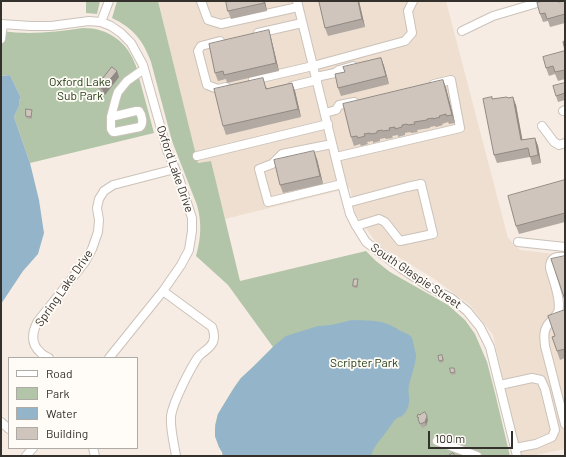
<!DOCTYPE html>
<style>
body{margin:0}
#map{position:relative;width:566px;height:457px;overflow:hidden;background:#f6ece3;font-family:Barlow,sans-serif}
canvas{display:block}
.frame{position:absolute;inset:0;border:2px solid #34302c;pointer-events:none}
.legend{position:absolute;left:8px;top:357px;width:130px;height:92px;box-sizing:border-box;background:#fffbf7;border:1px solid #aeaaa6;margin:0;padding:5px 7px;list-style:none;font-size:12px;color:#34302c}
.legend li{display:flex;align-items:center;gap:8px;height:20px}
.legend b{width:20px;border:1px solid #aeaaa6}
.scale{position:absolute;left:428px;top:431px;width:85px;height:18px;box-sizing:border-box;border:2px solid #34302c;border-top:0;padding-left:5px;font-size:12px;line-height:14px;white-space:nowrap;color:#34302c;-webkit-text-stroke:3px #fffbf7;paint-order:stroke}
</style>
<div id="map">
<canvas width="566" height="457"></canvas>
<div class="frame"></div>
<ul class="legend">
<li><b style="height:5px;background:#fff"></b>Road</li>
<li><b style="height:11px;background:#b2c5a9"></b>Park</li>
<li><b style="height:11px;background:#94b5c9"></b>Water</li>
<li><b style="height:11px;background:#cfc5bc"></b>Building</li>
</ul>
<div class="scale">100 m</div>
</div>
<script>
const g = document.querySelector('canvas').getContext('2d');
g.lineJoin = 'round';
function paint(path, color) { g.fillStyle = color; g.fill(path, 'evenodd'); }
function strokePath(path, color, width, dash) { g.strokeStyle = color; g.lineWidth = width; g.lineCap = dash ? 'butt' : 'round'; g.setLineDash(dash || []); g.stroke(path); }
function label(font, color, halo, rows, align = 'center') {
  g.font = font + ' Barlow,sans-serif'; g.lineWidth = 3.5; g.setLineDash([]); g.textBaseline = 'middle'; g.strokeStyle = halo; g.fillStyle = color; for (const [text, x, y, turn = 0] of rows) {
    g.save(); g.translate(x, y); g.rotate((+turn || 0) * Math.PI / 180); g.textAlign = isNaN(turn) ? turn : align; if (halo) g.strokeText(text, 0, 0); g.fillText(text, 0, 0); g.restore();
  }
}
paint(new Path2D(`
 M158,1H446L508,238L520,250L565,255V449L530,456H520L493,335L470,305L433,278L378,245L355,213L350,188L225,219L211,161L198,163Z`), '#efdfd0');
paint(new Path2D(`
 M86,1H100L97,14L86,13Z
 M117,1H158L198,163L211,161L240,281L366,251L376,261L390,272L448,305L465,320L475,334L487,362L495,393L510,456H223L222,452L219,447L215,436V425L218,414L235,386L241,378L254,366L273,347L228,285L196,256C201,238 202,223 197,205L172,141L151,62C143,40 133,28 112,18Z
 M83,28C108,28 127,41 136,66L154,133L30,163L14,117L19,106V100L21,98L10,75L1,76V31C31,35 54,32 83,28Z`), '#b2c5a9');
paint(new Path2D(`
 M10,75L21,98L19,100V106L14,117L30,163L39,200L44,233L38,254L23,271L1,304V76Z
 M352,320C372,321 382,319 399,330C410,336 412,333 414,346C414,349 416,352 416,355C416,364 411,376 409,385C407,395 413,404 404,414C402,417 399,417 397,418C393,421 392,425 389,428C383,437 374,445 371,456H223L222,452L219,447L215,436V430L217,418L218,414L232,391L241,378L254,366L276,344L286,336L318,326L331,325Z`), '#94b5c9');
const minor = new Path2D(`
 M109,1L101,22L111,26L121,33L131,43L143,65L167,150L179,178L192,218V231L189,250L181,265L163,291L109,358
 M201,1L208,20L221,24L298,7
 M297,1L342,184L350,214L355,224L366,242L402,269L431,288L451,298L467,311L480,327L490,347L517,456
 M1,24L31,26H51L89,21L101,22
 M462,31L493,16L544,1
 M258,33L302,23
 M1,39L3,24
 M220,41L201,46L198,51L207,85L218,89L226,87
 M316,77L335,73L339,70L353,66
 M253,80L313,66L405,41L412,33L408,11L413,1
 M285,93L287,92L292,86L317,80
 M563,111L565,110
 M325,113L336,110L339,105L354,102
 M111,117L136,111H139C142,115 144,123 140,127L115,132H113L111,129V117L116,98L118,92L127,81L144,69
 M542,126L554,142L559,145L565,143
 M332,144L282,154L272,164L259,169L268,202L342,184
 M197,156L328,124
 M336,157L460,128L451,80L434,84
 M347,203L407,187L421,184L433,234L400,241L385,222L379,219L356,226
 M518,242L565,247
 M565,257C555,256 550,258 550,268C553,280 562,301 558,312C556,316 553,319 550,322C543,329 544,337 545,346L565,424
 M163,291L212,327C214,332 215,337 213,342C210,349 202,352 198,357C190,369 173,402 171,416C170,429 174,443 176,456
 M49,358C46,356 42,355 40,352C30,343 32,332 38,321L85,262L92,249L98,232L99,220L97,208L99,199L104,191L113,185L175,169
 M500,385L532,378L541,380L545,389L555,430L552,437L536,444L515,448
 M1,422L9,429
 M437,441L477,456
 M93,448L95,456
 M26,456L33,448`);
strokePath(minor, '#cbc2b9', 10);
strokePath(minor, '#fff', 8);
paint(new Path2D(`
 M226,1H271L265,2L267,11L231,19L228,11Z
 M319,1H359L365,27L328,36L325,28Z
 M558,1H565V23L550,27L548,21L543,22L540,14Z
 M271,38L279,71L227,83L226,79L218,81L215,73Z
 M565,51V79L558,81L555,74L549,76L546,68Z
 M381,58L384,66L389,84L341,96L338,88L345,72Z
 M117,71L119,77L105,95L98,89L96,83Z
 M443,80L446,88L455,123L449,124L448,122L442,124L443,125L436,127L435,126L430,127V128L417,130L418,132L411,133L410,132L405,133V135L398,137V135L392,136L393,138L386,139L385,138L380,139V141L373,143V141L367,142L368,144L361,146L360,144L354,146L351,137Z
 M292,83L295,91L301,117L226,135L223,126L266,86L267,89Z
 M565,83V100L558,102L556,96Z
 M508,98L516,105L522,140L535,138L538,146L541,163L532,165L530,157L497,163L494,155L492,99Z
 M32,110V119L26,118V116Z
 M317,159L323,184L283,193L280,185Z
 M565,180V222L519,234L516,226Z
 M358,279V288H354L353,286Z
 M565,310V358L560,360L552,337L555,336Z
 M443,357L444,362L440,363L439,361Z
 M450,368H454L456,374L452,375Z
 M417,417L428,420L426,426L422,428Z`), '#b2a9a2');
paint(new Path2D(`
 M264,1H265L267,11L264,3Z
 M358,1H359L365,27L362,19Z
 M269,30L271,38L279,71L276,63Z
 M381,58L384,66L389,84L386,76Z
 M117,71L119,77L105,95L102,89Z
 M443,80L446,88L455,123L452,115Z
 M292,83L295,91L301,117L298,109Z
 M513,97L516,105L524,148L521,140Z
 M535,138L538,146L541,163L538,155Z
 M314,151L317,159L323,184L320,176Z
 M427,416L428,420L426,426L425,422Z`), '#918a84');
const building = new Path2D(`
 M226,1H264V3L228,11Z
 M323,1H358L362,19L325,28L319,2Z
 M543,1H558V2L565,1V14L547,19L545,13L540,14L537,3Z
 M269,30L276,63L224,75L223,71L215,73L209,44Z
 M565,41V50L563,42Z
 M565,51V70L555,72L553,66L546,68L543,57Z
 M381,58L386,76L338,88L335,74L345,72L343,67Z
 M112,67L117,71L102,89L96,83L100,79L101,80Z
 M263,78L266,89L292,83L298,109L223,126L214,89Z
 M443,80L452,115L446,116V114L439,116L440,117L433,119V118L427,119V120L414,122L415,124L408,125L407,124L402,125V127L395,129V127L389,128L390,130L383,131L382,130L377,131V133L370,134V133L364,134L365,136L358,138L357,136L351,137L343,104Z
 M565,83V93L556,96L553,86Z
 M492,97V99L507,97L508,98L513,97L521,140L535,138L538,155L530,157L528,148L494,155L483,99Z
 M26,109L32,110L31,117L26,116Z
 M314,151L320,176L280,185L274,160Z
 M565,180V213L516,226L508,196Z
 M565,256V300L551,259Z
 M354,279H358L357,286H353Z
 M565,310V349L557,351L552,337L555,336L548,316Z
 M442,355L443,360L439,361L438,356Z
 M450,368H454L455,372L451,373Z
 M425,412L427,416L425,422L420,424L418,419L419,418L417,417L418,414L420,415L421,414Z
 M453,453L455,456H448Z`);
paint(building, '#cfc5bc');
strokePath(building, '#918a84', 1);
label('12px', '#243f14', '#fffbf7', [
 ["Oxford Lake",80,82],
 ["Sub Park",80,96],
 ["Scripter Park",364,363]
]);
label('12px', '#34302c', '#fffbf7', [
 ["Oxford Lake Drive",175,169,71],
 ["South Glaspie Street",416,276,34],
 ["Spring Lake Drive",64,288,-55]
]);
</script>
